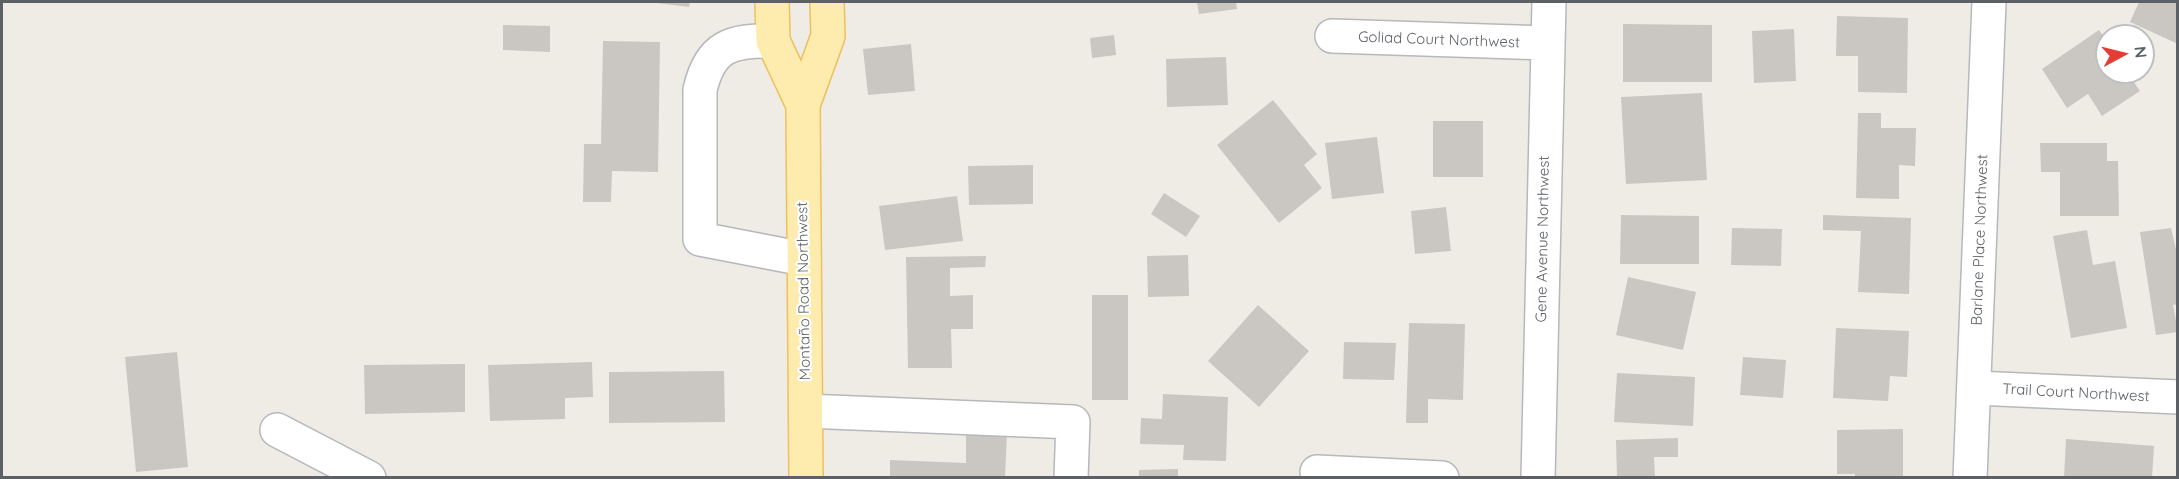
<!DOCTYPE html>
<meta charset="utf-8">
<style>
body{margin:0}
#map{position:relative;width:2179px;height:479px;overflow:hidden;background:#efece5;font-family:Quicksand,sans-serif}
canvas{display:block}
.frame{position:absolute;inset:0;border:3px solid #5d6165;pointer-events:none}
.north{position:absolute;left:2095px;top:24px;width:60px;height:60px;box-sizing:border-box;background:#fff;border:2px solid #bec0c1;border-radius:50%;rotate:83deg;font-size:16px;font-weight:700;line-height:24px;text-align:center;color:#5d6165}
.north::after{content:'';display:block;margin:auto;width:21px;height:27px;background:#e53c36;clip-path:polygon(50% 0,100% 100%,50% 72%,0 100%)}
</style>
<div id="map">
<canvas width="2179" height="479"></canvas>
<div class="frame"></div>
<div class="north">N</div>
</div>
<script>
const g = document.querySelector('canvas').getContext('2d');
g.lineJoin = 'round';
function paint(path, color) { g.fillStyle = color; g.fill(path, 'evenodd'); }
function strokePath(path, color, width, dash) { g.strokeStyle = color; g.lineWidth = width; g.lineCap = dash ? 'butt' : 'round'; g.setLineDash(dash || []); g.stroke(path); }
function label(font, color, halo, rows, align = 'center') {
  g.font = font + ' Quicksand,sans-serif'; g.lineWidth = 4.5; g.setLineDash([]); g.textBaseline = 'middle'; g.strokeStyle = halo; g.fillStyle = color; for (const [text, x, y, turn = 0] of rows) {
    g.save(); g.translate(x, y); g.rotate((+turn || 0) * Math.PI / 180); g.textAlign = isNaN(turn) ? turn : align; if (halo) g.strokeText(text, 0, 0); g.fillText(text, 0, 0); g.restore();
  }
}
paint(new Path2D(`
 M649,2H690L689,7Z
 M1197,2H1236L1237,9L1199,14Z
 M2139,2H2178V44L2130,22Z
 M1837,16L1908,18L1907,93L1858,92V56H1836Z
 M1623,24L1712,25V82H1623Z
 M503,25L550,26V52L503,50Z
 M1794,29L1796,81L1754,83L1752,31Z
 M2099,30L2107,42V72H2127L2140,91L2102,116L2088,94L2067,108L2042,69Z
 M1114,35L1116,55L1092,58L1090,38Z
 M603,41L660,42L658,172L612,171L611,202H583L584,144H601Z
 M911,44L915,91L868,95L863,49Z
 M1226,57L1228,105L1167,107L1166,59Z
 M1702,93L1707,180L1626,184L1621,97Z
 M1273,100L1317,154L1304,165L1322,188L1279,223L1217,145Z
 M1858,113H1881V128H1916L1915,166L1899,165V199L1856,198Z
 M1433,121H1483V177H1433Z
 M1377,137L1384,193L1332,199L1325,143Z
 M2040,143H2107V161H2118L2119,216H2060V172H2041Z
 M1033,165V204L969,205L968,166Z
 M1164,193L1200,216L1186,237L1151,214Z
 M957,196L963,241L885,250L879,206Z
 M1446,207L1451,251L1415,254L1411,211Z
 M1621,215L1699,216V264H1620Z
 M1823,215L1911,218L1909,294L1858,292L1861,231L1823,230Z
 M1732,228L1782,229L1781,266L1731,265Z
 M2171,228L2178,258V304L2173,305L2178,332L2156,335L2140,232Z
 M2087,230L2093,265L2115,261L2127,328L2071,338L2053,236Z
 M1188,255L1189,296L1148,297L1147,256Z
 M986,256L985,267L950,268V296L973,295V329H951L952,368H908L906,257Z
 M1628,277L1696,292L1683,350L1616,335Z
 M1092,295H1128V400H1092Z
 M1258,305L1309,351L1259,407L1208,361Z
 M1409,323L1465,324L1463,400L1428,399V423H1406Z
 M1836,328L1909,331L1907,377L1890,376L1888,401L1833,398Z
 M1344,342L1396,343L1394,380L1343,379Z
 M177,352L188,467L136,472L125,357Z
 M1743,357L1786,360L1783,398L1740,395Z
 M592,362L593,397L565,398V419L490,421L488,365Z
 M465,364V412L365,414L364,365Z
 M724,371L725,422L609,423V372Z
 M1617,373L1695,377L1693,426L1614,422Z
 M1163,394L1228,397L1226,461L1183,460L1184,445L1140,444L1141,418L1162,419Z
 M1903,429V478H1855V474H1837V430Z
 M966,430L1007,432L1005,478H890V460L966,463Z
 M1678,438V457H1654L1655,478H1617L1616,440Z
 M2066,439L2154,446L2152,478H2064Z
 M1178,469V478H1139V470Z`), '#cac7c2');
const minor = new Path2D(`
 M1332,36L1547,43
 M773,41C731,40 710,46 700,90V239L804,259
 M1975,388L2178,397
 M806,411L1073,422L1071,478
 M277,430L369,478
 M1317,472L1442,478
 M1538,478L1549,2
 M1970,478L1989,2`);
const major = new Path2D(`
 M772,2L773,41L803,105
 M806,478L803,105L828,36L827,2`);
strokePath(minor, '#b6b8bc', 36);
strokePath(major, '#eec060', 36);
strokePath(minor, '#fff', 33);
strokePath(major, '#fdecad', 33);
label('15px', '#5d6165', '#fff', [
 ["Goliad Court Northwest",1439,40,2],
 ["Gene Avenue Northwest",1543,239,-89],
 ["Barlane Place Northwest",1980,240,-88],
 ["Montaño Road Northwest",804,291,-91],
 ["Trail Court Northwest",2076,393,3]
]);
</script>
